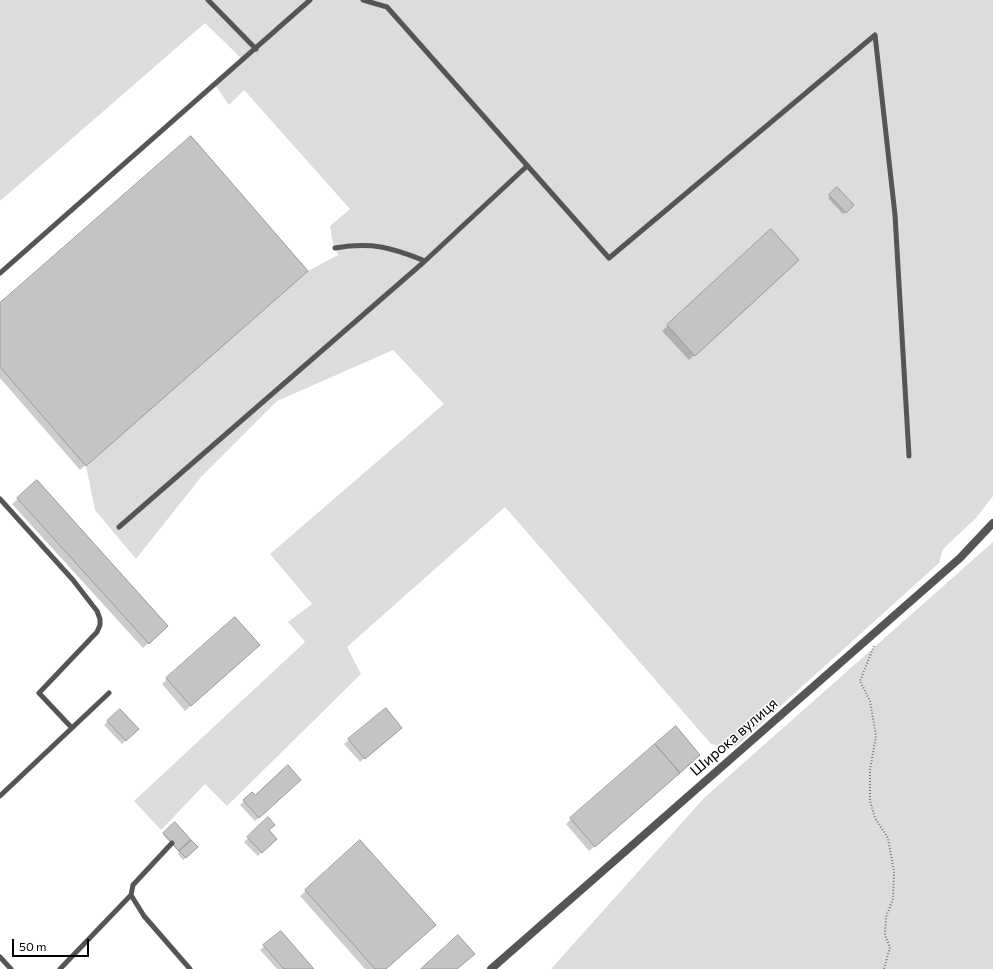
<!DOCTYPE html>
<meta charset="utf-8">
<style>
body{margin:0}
#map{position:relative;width:993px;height:969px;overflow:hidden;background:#fff;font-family:Commissioner,sans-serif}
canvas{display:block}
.scale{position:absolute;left:12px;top:939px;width:77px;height:18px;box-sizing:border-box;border:2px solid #000;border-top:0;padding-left:5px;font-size:12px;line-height:14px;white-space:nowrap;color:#000;-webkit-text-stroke:3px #fff;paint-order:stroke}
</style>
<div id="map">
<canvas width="993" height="969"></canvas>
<div class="scale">50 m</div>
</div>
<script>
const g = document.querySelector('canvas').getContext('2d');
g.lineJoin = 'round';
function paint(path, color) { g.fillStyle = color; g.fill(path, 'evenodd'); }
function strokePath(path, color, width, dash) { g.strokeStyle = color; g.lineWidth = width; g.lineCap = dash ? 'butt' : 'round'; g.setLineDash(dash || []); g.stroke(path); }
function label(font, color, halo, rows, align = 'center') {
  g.font = font + ' Commissioner,sans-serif'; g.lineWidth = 3; g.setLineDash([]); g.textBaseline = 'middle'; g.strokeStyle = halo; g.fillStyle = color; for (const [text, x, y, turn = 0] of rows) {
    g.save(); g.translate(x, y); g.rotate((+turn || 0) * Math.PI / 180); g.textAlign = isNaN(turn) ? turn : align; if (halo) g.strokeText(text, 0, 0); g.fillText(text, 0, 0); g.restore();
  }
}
paint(new Path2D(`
 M0,0H993V496L976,518L943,549L939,563L735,747L711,744L505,507L347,647L361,674L227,806L205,784L161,830L134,801L305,642L288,622L312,604L270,554L444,404L393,350L277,401L201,477L136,559L95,510L86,466L308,271L338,255L333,244L330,226L350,209L244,90L229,105L215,85L243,60L205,23L0,201Z
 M993,542V969H551L704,798Z`), '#dcdcdc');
paint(new Path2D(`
 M837,189L853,205L843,214L828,198Z
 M771,230L793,265L689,360L662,331Z
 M307,271L80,470L0,378V304Z
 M37,482L162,631L143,648L12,504Z
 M253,650L185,711L162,684L167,679Z
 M120,710L138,729L122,744L104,725Z
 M386,710L397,731L360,762L344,744Z
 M673,778L589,851L566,824L571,819Z
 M296,784L255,821L240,805L244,801L255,796Z
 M268,819V830L276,838L258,856L244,842Z
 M175,824L197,847L183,860L178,854L179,852L163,835Z
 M360,842L386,969H365L300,896Z
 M280,932L312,969H277L260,950Z`), '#0003');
const building = new Path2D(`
 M191,136L308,271L86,466L0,367V303Z
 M837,187L854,205L846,213L829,195Z
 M771,229L799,260L695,356L667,325Z
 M37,480L168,626L149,644L17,498Z
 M235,617L260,645L191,706L166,678Z
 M386,708L402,728L365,759L348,739Z
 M120,709L139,729L126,741L107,721Z
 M676,726L700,755L680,773L655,744Z
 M655,744L680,773L595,847L570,818Z
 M288,765L301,780L259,818L243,800L252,792L255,795Z
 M268,817L275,825L269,830L277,839L262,853L247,837Z
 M175,822L191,840L179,851L163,833Z
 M191,840L198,847L186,858L179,851Z
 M360,840L436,925L386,969H375L305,890Z
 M281,931L314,969H284L263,945Z
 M458,935L475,954L457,969H421Z`);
paint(building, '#c4c4c4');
strokePath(building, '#999', 1);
strokePath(new Path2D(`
 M874,646L860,681L870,701L876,736L870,770V801L875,818L888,838L894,872L893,899L886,917L885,935L890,947L884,969`), '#777', 2, [1, 2]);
strokePath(new Path2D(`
 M208,0L256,49
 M363,0L387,7L609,258L875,35L895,215L909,456
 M335,248C371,242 391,247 425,261
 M0,273L310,0
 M0,499L73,580L97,611L100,619V625L97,632L39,693L72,728
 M119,527L425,261L527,166
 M0,796L109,693
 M172,843L133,885L131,895L144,916L190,969
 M0,957L11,969
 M60,969L131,895`), '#555', 5);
strokePath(new Path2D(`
 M491,969L960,558L993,523`), '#555', 8);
label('15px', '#000', '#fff', [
 ["Широка вулиця",734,737,-41]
]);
</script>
